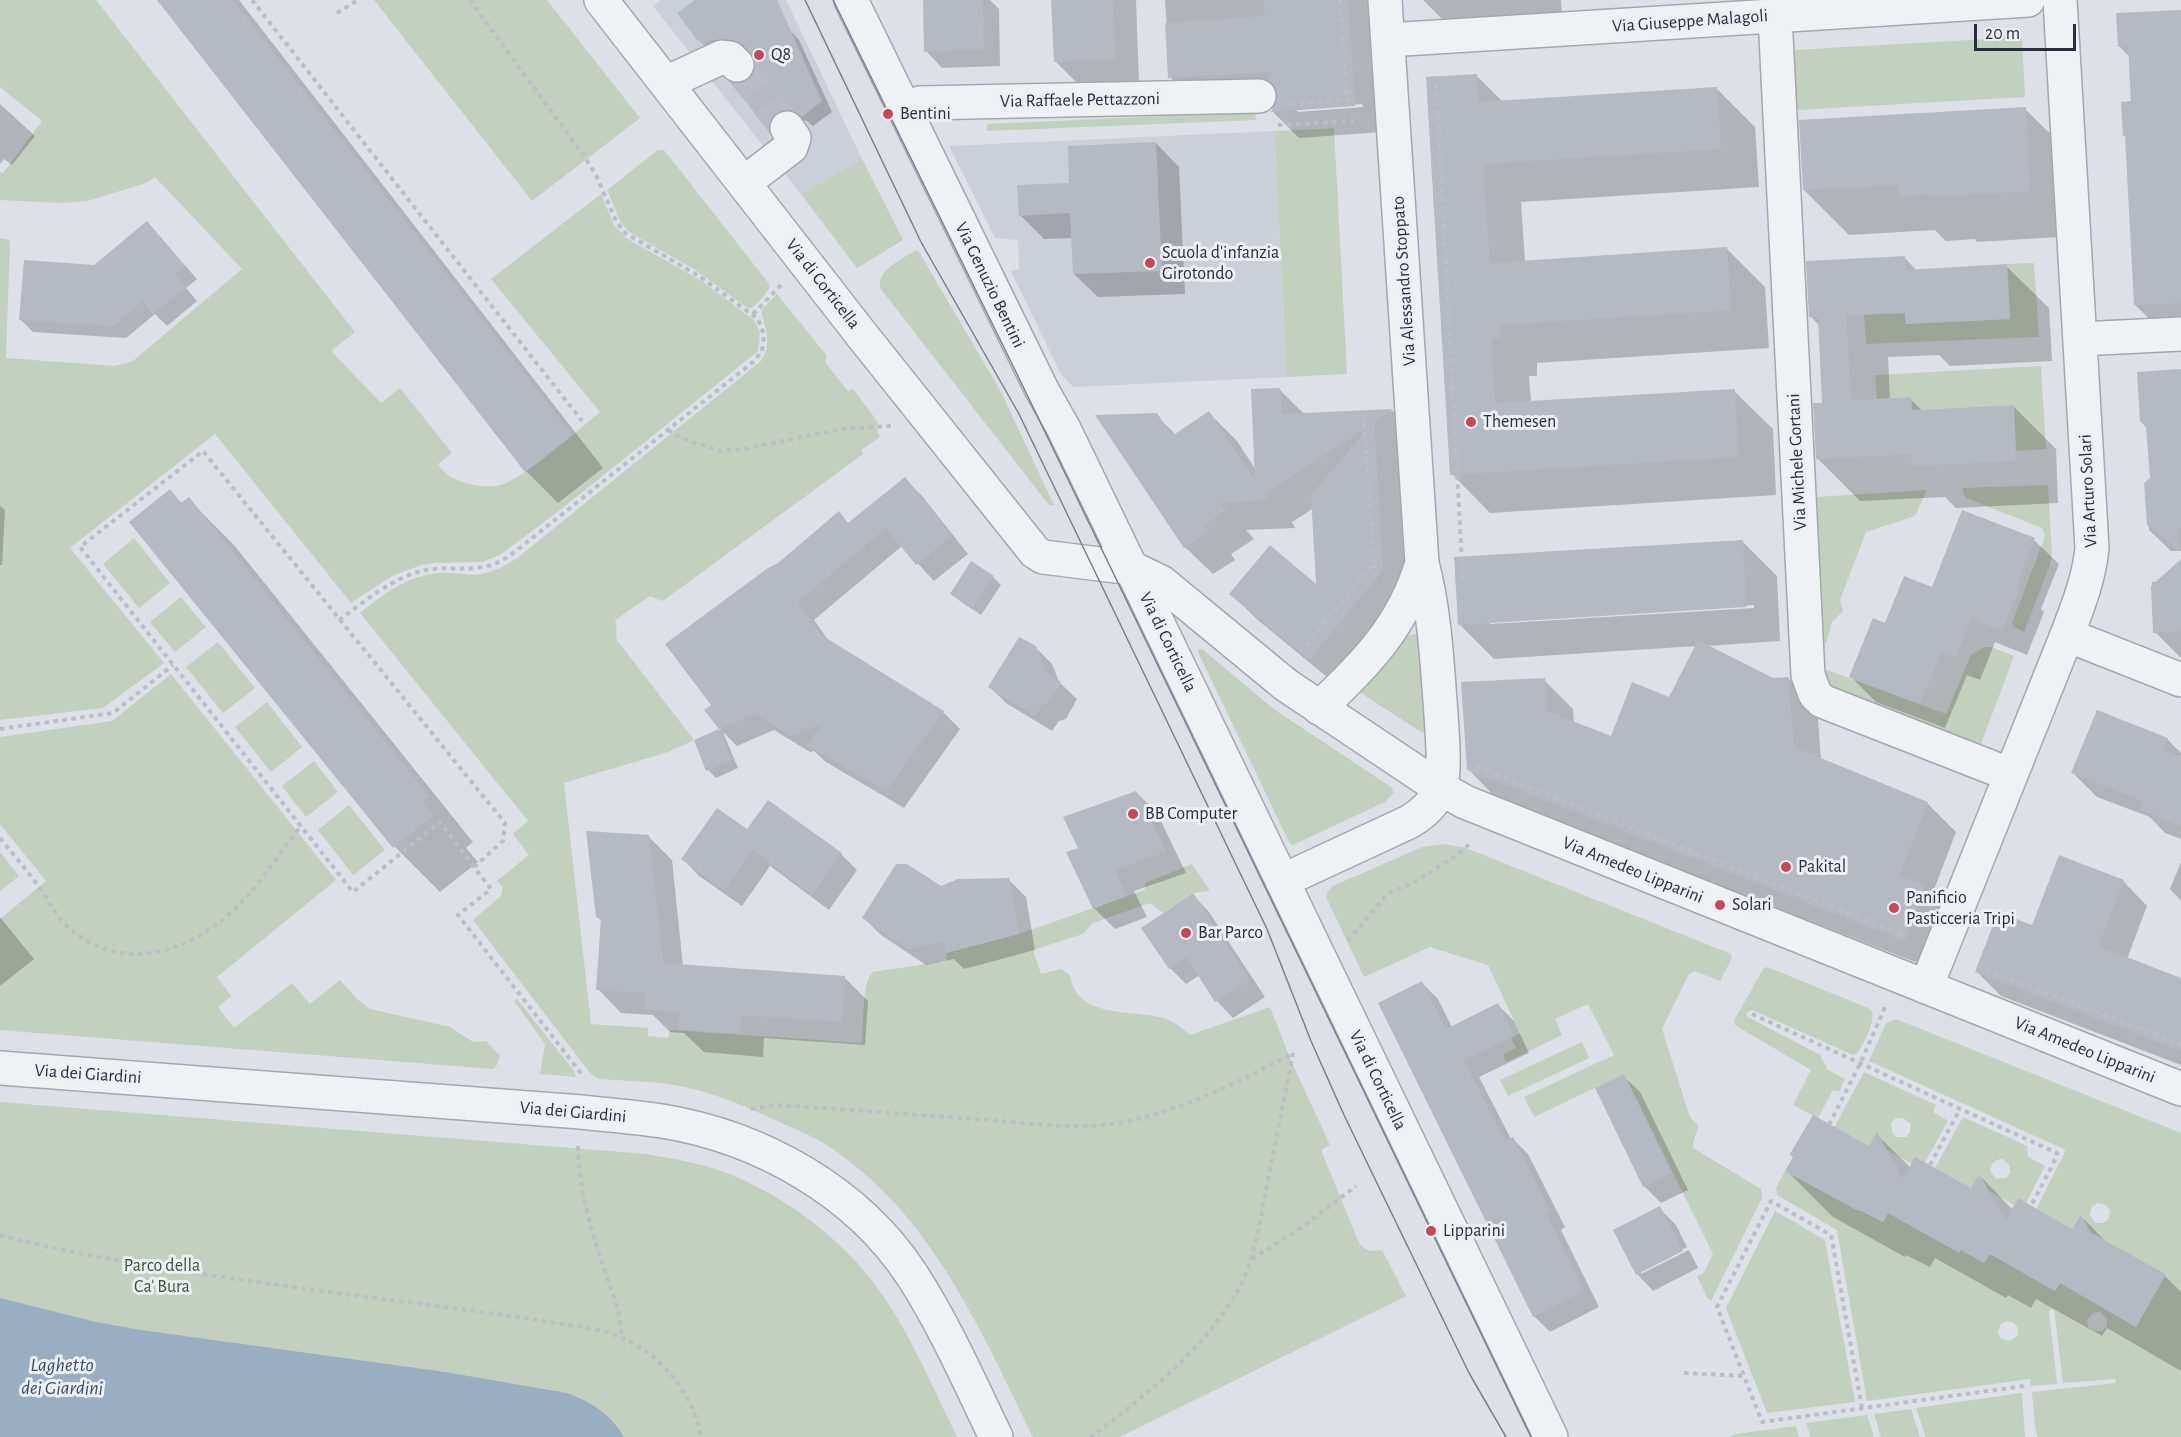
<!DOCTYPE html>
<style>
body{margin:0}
#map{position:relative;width:2181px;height:1437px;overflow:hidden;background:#dde0e6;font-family:"Alegreya Sans",sans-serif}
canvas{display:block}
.scale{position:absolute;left:1974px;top:24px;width:102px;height:27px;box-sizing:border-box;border:3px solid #282e3b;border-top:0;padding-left:8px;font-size:18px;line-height:21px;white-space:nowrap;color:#282e3b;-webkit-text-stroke:4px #eceff4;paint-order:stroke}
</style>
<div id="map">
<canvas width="2181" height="1437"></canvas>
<div class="scale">20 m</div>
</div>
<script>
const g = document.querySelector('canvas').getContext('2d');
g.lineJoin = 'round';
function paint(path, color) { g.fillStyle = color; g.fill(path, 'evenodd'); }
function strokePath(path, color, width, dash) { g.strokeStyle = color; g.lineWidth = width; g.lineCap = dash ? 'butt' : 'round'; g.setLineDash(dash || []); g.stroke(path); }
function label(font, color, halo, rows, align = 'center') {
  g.font = font + ' "Alegreya Sans",sans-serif'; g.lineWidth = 6; g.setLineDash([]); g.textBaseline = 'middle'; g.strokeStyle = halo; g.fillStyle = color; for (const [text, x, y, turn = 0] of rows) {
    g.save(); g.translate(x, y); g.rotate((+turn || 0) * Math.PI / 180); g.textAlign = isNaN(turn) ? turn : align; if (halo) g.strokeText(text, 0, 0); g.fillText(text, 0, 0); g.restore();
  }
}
paint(new Path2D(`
 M661,0H786L862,159L801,194L653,6Z
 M1274,131L1287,377L1073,387L1061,374L1011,271L1019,269L1018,240L995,238L949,146Z`), '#cbcfd7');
paint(new Path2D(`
 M0,0H96L355,332L332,350L333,353L381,403L400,388L452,453L438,464C444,474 453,479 463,482C475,486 488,488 500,485C524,479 578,430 600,412L491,279L601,194L614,225L626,238L700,280L754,320L760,332L759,346L757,352L564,507L500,555L482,562L434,563L421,565L392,576L351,603L215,434L70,548L164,663L103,708L0,720V238L10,240L6,358L115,366L133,361L242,269L155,177L146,183L87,201L62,203L0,200V172L3,173L42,121L0,87Z
 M374,0H547L640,118L532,201Z
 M2022,37L2025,97L1797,110L1794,50Z
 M1255,112L1256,120L987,131V124Z
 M1334,128L1347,374L1287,377L1274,131Z
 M658,150H664L770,285C768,293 757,306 749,309L694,269L629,232L620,221L607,190Z
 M862,159L903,240L857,268L801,194Z
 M916,250L919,252L1000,390L1054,505H1049L880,288C877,269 903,259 916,250Z
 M2034,263L2039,337L1866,344L1864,315L1905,313L1906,324L2010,319L2007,264Z
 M777,294L827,356L825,362L848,391L853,389L878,422L876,427L880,437L861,450L863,454L667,598L662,601L650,596L615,620C618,628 615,633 617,640L694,740L668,752L564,783L591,1024L648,1028V1036L668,1038L670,1030L862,1043C864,1026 861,982 873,972L947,961L946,953L1019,934L1145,890V883L1192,864L1210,891L1193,893L1163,913L1150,903L1093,923L1083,934L1033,950L1041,974L1061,969L1070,975C1075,1017 1127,1010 1159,1017C1171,1019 1181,1027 1190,1035L1270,1007L1292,1063L1330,1145L1321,1150L1357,1238C1362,1251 1370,1252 1382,1250L1406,1296L1120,1437H1033C981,1331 931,1213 828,1146C812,1135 792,1128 775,1120C747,1107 719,1095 689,1088C660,1081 628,1081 599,1079L590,1073L473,920L501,896L503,888L497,881L529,855L513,834L528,821L360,613C383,594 408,576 438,573C452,572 467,576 481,574C493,572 505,566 516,559L761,361L767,349V334L761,310Z
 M2041,366L2046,449L2016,451L2014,405L1912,410L1911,397L1877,399L1875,375Z
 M2048,485L2052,553L2050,565L2024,632L2014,627L2012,623L2043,542L2045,535L2042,528L1966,498L1963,493V488Z
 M1927,490L1915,516L1866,532L1840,600L1843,611L1832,622L1826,644L1823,639L1816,497Z
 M134,538L170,583L139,608L103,564Z
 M181,597L206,627L175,652L150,622Z
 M1414,634L1419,636L1426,731L1423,733L1359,692L1404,637Z
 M218,642L255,688L223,713L186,667Z
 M1984,647H1991L2014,656L1981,744L1829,686L1823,673L1827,670L1946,714L1971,655Z
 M1202,649L1275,710L1391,787L1394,793L1385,802L1293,845L1290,844L1197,650Z
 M171,674L336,880L217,977L231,996L218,1007L234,1028L292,983L310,1004L340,980L358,1000L370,1009L450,1027L473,1042L486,1041L500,1056L496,1067L493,1069L0,1030V919L46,881L0,824V737L112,721Z
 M267,702L302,747L271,772L235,727Z
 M314,761L338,792L306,817L282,786Z
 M349,805L385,850L353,875L318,830Z
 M1444,844L1466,848L1731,954L1732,958L1720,981L1695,971L1689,974L1662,1029L1688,1111L1690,1117L1698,1125C1698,1134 1692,1139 1693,1148L1761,1189L1762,1198L1711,1301L1707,1298L1697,1276L1704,1273L1713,1254L1624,1074L1534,1117L1524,1097L1614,1055L1588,1004L1555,1019L1562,1035L1506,1062L1503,1055L1516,1048L1511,1038L1520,1033L1488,965L1430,947L1364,977L1326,897L1328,891L1333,886L1422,847Z
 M0,852L19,876L0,891Z
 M1767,967L1868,1008L1872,1011C1875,1025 1864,1041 1858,1053L1853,1055L1752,1010L1746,1013L1748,1017L1820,1055L1828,1070L1845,1079L1839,1092L1833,1090L1818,1118L1793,1105L1811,1070L1735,1025L1734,1021L1763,969Z
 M517,999L574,1071L576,1077L540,1074L545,1044L514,1001Z
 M1896,1019L2181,1133V1437H2038L2035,1427L2032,1392L2116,1383L2115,1379L2063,1383L2054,1309L2049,1310L2057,1384L2031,1386L2030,1379L1867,1401L1837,1230L1777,1195L1776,1188L1785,1171L1858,1211L1861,1206L1869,1215L1883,1222L1888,1213L1963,1247L1984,1263L1990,1254L2055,1291L2060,1283L2136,1327L2166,1274L2090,1232L2081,1214L2072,1229L2036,1209L2066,1150L1869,1061L1886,1023ZM2098,1203L2106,1205L2110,1211L2108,1220L2102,1223H2095L2090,1215L2092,1206ZM2100,1312L2107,1319V1326L2102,1331H2093L2088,1327L2087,1320L2093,1313ZM2007,1321L2014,1323L2018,1328V1335L2010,1341L2001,1339L1998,1333L2001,1324Z
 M1582,1042L1589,1058L1508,1096L1500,1080Z
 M1864,1072L1936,1105L1933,1112L1948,1121L1925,1162L1915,1158L1912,1164L1887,1150L1869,1146L1834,1128ZM1896,1118H1903L1911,1124L1910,1132L1906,1137H1896L1892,1133L1891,1123Z
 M0,1102L646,1154C676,1159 706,1164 734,1176C795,1202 852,1247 888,1303C915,1345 935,1392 957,1437H0Z
 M1963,1117L2027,1146L2028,1157L2045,1166L2026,1203L2018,1199L2014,1205L1989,1191L1980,1174L1971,1188L1935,1168ZM2003,1159L2010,1166V1173L2006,1178L1996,1179L1990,1171C1991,1163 1995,1159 2003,1159Z
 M1775,1211L1825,1240L1855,1402L1767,1413L1726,1308Z
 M2022,1393L2025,1437H1926L1916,1408Z
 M1911,1409L1920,1437H1881L1874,1414Z
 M1867,1415L1874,1437H1811L1806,1423Z
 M1796,1426L1799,1437H1729L1736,1434Z`), '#c3cfbf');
paint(new Path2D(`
 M0,1298L96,1322L141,1330L445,1372L567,1393C591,1402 611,1414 624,1437H0Z`), '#9aaec3');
paint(new Path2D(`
 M159,0H239L603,468L558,503L526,471Z
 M697,0H762L799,40L832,112L813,126L807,121L797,119L779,140L735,84H743L752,79L756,71L757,60L753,53L744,49L708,50L698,39Z
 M924,0H990L999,9L1000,66L942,68L926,51Z
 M1052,0H1136L1139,83L1080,86L1055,61Z
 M1165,0H1372L1381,132L1299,138L1273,112L1278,99L1196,104L1170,77ZM1362,104L1363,107L1298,112L1295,109Z
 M1423,0H1561L1563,29L1459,36Z
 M2181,11V326L2158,327L2135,305L2130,57L2119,46Z
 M1476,75L1503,102L1717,89L1755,127L1759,187L1521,202L1525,262L1727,249L1765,287L1769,348L1537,363V376H1529L1531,402L1734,391L1773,429L1776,495L1490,513L1452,474Z
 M0,104L35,136L12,165L4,159L0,164Z
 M2025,109L2071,154L2075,236L1977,242L1975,239L1946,241L1935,230L1849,235L1804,190Z
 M1156,143L1179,167L1185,294L1098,297L1074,274L1073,238L1044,239L1020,215L1071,184Z
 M159,236L197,279L186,288L197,301L167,326L155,314L126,338L33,332L20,319L94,266Z
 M1904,257L1917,271L2006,266L2049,308L2052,361L1950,366L1939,355L1888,357L1890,400L1910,399L1923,411L2014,407L2056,449L2058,503L1956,508L1945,497L1860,501L1817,458L1824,404L1820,326L1810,316Z
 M2181,370V551H2171L2149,530L2146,484L2152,478Z
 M1280,390L1305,415L1393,411L1419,438L1410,598L1338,686L1259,621L1231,594L1318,587L1314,508L1292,522L1295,528L1246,530L1254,539L1231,554L1235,560L1213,574L1185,547L1156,415L1176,435L1209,413L1237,441L1256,470Z
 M0,478V506L5,510L2,565H0Z
 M905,479L922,496L968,554L934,581L902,546L814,620L829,641L943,712L960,729L904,808L826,762L814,751L810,752L774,730L737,746L723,732L738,768L716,778L708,770L696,741L721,730L706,710L713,705L779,564L839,514L849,524Z
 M169,491L183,504L188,499L234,545L473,842L466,848L478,862L440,892L395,847Z
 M2034,540L2059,564L2041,609L2044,612L2027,655L1995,642L1980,680L1967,675L1945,728L1876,702L1851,677L1886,625Z
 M1742,541L1777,576L1780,641L1706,646L1773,679L1788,678L1817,707L1821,759L1927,803L1956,832L1932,895L1954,916L1933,969L1497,799L1468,769L1544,680L1573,709L1574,723L1611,738L1670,699L1697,646L1494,659L1459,624ZM1754,605V608L1490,624V621Z
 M993,577L1001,585L981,615L960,601L952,594Z
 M2181,580V657H2180L2155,632L2152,582Z
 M1035,647L1052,664L1059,682L1077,699L1066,719L1059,721L1052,731L1006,703L990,687Z
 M2167,739L2181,753V839L2165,833L2150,817L2097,797L2073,773Z
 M1136,792L1157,813L1186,873L1134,891L1147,917L1115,929L1094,908L1080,849Z
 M747,832L841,854L857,870L829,910L770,866L742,906L699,876L683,859Z
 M648,836L672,860L683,966L845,978L868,1001L865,1045L764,1038L763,1057L704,1052L684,1033L670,1032L653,1015L621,1013L598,989L603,922L597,917Z
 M2181,862V901L2170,889Z
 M1009,880L1026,897L1035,950L964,969L954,959L926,965L881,935L864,918L941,887Z
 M2123,881L2147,906L2127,959L2181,979V1065L2001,996L1977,972L2033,927Z
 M1193,895L1209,912L1265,997L1233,1018L1217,1001L1200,975L1186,984L1170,968Z
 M0,917L34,959L0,986Z
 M1422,983L1438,999L1452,1027L1498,1005L1514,1021L1529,1053L1479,1077L1511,1139L1512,1138L1528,1154L1565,1227L1561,1230L1599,1307L1550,1332L1534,1316Z
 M1623,1076L1640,1092L1688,1190L1661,1203L1644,1186Z
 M1877,1135L1911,1168L1972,1190L1980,1176L2013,1210L2072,1231L2081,1216L2108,1244L2165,1276L2181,1292V1371L2107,1328L2102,1336L2036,1299L2031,1308L2008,1295L2006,1298L1935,1258L1930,1267L1906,1255L1905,1257L1833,1217L1787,1171L1870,1148Z
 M1659,1208L1676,1225L1687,1247L1641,1271V1274L1689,1250L1698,1268L1653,1291L1637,1274Z`), '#0003');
paint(new Path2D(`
 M157,0H233L572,435L525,472Z
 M695,0H777L822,101L802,117L794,111L786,109L777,112L770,121L769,132L732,83H742L751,78L755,69V60L743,45L733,40H715L703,45L698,39L697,40L677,13Z
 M923,0H983L984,49L924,52Z
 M1051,0H1113L1115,59L1054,62Z
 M1264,0H1348L1355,106L1271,112L1278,95L1275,87L1269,81V72L1168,78L1165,23L1265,16Z
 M2181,10V303L2134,305L2125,136H2123L2121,102L2131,101L2128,46L2118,47L2116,13Z
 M1477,74L1478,102L1717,87L1721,149L1483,164L1490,263L1727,247L1731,310L1499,325L1500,338H1491L1495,403L1735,389L1738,457L1450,475L1426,77Z
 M2026,107L2030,191L1930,197V194L1899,196L1898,185L1803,190L1799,120Z
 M1156,142L1162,271L1073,274L1070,213L1019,216L1017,185L1069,183L1068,146Z
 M147,221L185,266L175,274L186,288L153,314L143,301L113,326L19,320L24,260L94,265Z
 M1905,256V270L2007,264L2010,319L1906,324L1905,313L1846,315L1851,401L1911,397L1912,410L2014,405L2016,461L1912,466L1911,454L1816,459L1813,403H1822L1818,317H1809L1806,261Z
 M2181,369V528H2178L2180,550L2147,525L2144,483L2150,478L2146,427L2140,421L2137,372Z
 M1280,388L1282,414L1393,409L1374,422L1383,570L1309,660L1229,594L1270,545L1316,584L1311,495L1371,425L1265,494L1269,500L1219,503L1227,510L1204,525L1208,532L1184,548L1095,415L1157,413L1172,436L1209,411L1255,480L1251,389Z
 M905,477L952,536L916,565L886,528L798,602L820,634L944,711L886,791L807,745L823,723L791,736L755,714L719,729L704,710L711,705L665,644L768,568L778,563L839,511L848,523Z
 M170,489L181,503L189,497L429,796L422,801L433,816L393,848L129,522Z
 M1962,510L2035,538L2017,584L2020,586L2002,631L1971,618L1956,657L1942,651L1920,704L1849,677L1873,618L1885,623L1904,576L1932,587Z
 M1743,540L1746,607L1458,625L1454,557Z
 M2181,559V631L2153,633L2151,586Z
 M971,561L994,576L973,608L950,594Z
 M1019,637L1036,646L1046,672L1061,682L1049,702L1042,705L1035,716L988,687Z
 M1698,640L1773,678L1788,677L1794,747L1928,802L1899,876L1925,886L1904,941L1467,770L1461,682L1545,678L1547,711L1611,736L1632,682L1669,697Z
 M2097,710L2168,738L2163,749L2181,757V826L2140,809L2143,801L2071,773Z
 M719,729L732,760L706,771L694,740Z
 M1136,791L1166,852L1115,870L1127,896L1093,909L1066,852L1078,848L1063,817Z
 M768,800L842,853L812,895L753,850L724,890L681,859L717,808L747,829Z
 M586,831L649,835L663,963L845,976L842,1022L741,1015L740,1034L678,1029L679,1012L645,1009L646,993L596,990L601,918L596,917Z
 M2059,855L2124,880L2098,946L2181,978V1051L1975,972L1998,912L2032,925Z
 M896,864H907L941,886L958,879L1009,878L1019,934L946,953L943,941L908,949L862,918Z
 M1193,893L1250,980L1215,1002L1186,957L1169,969L1141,928Z
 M1422,981L1446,1029L1498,1003L1514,1036L1464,1061L1505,1140L1513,1137L1550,1211L1546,1213L1584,1291L1533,1317L1378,1003Z
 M1624,1074L1672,1173L1643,1187L1595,1088Z
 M1813,1115L1869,1146L1877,1132L1903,1179L1915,1157L1971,1188L1979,1174L2006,1220L2018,1198L2072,1229L2081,1214L2090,1232L2166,1274L2136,1327L2060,1283L2055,1291L1990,1254L1984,1263L1961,1250L1959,1253L1888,1213L1883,1222L1859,1210V1211L1785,1171L1793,1157L1790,1154Z
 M1660,1206L1683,1251L1636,1275L1613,1230Z`), '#b5b9c2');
strokePath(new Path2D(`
 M737,65L787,128`), '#b9bcc4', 33, [33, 16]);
const minor = new Path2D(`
 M601,0L861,334L1035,552L1043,557L1132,568L1161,582L1286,685L1440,788L1465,802L2181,1089
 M851,0L1042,390L1064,429L1551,1437
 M1775,16L1808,675L1815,694L1822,701L2011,775
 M1388,40L2028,0
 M666,83L722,57L730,58L737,65
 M902,107L920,103L1259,96
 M744,183L791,147L794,138L787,128
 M2080,339L2181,334
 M2067,635L2181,680
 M1319,708C1366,664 1403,626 1422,563
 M1282,881L1409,822C1422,814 1435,804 1440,788C1446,771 1442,734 1441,714C1437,663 1435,613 1422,563L1385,0
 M1926,987L2067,635C2078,606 2089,579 2092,548L2060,0
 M0,1068L581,1112C608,1115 635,1117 662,1121C760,1137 857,1191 912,1275C945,1326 970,1383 996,1437`);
strokePath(minor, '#a3a7af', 36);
strokePath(new Path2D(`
 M252,0L582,421
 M1340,0L1347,100
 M337,13L358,0
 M1291,104L1347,100V107
 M1438,116L1463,583
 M1430,117L1438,116L1435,76
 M1278,125L1355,121
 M753,314L781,285
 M668,430L684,439L719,451L743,449L842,429L892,426
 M1374,564L1375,581
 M339,620C364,602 388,581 418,572C440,565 462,571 483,567C502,564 517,550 531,539L753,362L762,351L764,335L758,319L699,276L625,233L616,221L596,175L586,159L470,0
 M1300,652L1374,564L1363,411
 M0,729L113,713L173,665
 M1476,766L1494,774
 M1495,774L1906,936
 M0,838C12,853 25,868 37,884C48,898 55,916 69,928C124,976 193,951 239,905C262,881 280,852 301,826
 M474,867L440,822L353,892L80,547L203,451L505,823L503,841L474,867L491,889L458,915L584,1077
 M1348,941L1387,894L1415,882L1457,855L1471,843
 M1977,966L2181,1044
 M1752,1014L2057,1153V1156L2031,1206
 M751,1109L774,1105C845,1109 917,1115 988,1120C1035,1124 1083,1131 1129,1121C1188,1108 1242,1080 1294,1053
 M1829,1125L1860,1064L1885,1007
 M578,1146C579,1184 588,1220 600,1256C607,1280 623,1313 621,1337
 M1930,1165L1960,1109
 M0,1235C69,1254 139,1264 210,1275C283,1286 356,1296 430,1305C472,1311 514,1316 556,1323C578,1326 602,1329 622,1338C663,1356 693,1394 701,1437
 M1252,1259L1304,1226L1356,1186
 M1684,1373L1744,1376
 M1862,1408L1831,1235L1771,1201L1717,1307L1762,1422L2024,1386
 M1090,1437C1142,1400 1216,1339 1243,1280C1249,1266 1253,1252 1257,1237L1293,1053`), '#bbbec4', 4, [4.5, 4.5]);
strokePath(minor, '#eff1f4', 33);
strokePath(new Path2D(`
 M805,0L921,242L1019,414L1267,929L1311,1041L1344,1115L1469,1373L1506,1437
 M833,0L1017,374L1531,1437`), '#78808e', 1.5);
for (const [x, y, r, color] of [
 [759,55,6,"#c34a5b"],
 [888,114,6,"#c34a5b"],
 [1150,263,6,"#c34a5b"],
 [1471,422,6,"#c34a5b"],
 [1133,814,6,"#c34a5b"],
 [1786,867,6,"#c34a5b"],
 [1720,905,6,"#c34a5b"],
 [1894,908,6,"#c34a5b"],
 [1186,933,6,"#c34a5b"],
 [1431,1231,6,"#c34a5b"]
]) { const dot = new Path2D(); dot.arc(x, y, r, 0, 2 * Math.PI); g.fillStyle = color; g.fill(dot); strokePath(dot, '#eceff4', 2); }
label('18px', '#282e3b', '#eceff4', [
 ["Via Giuseppe Malagoli",1690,21,-4],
 ["Via Raffaele Pettazzoni",1080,100,-1],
 ["Via Alessandro Stoppato",1404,281,-94],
 ["Via di Corticella",823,284,52],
 ["Via Genuzio Bentini",990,285,64],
 ["Via Michele Gortani",1797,462,-93],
 ["Via Arturo Solari",2088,491,-93],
 ["Via di Corticella",1168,642,64],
 ["Via Amedeo Lipparini",1633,870,22],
 ["Via Amedeo Lipparini",2085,1050,22],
 ["Via dei Giardini",88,1074,4],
 ["Via di Corticella",1378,1080,64],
 ["Via dei Giardini",573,1112,5]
]);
label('18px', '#282e3b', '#eceff4', [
 ["Q8",771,55],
 ["Bentini",900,114],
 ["Scuola d'infanzia",1162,253],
 ["Girotondo",1162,274],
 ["Themesen",1483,422],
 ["BB Computer",1145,814],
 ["Pakital",1798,867],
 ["Panificio",1906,898],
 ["Pasticceria Tripi",1906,919],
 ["Solari",1732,905],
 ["Bar Parco",1198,933],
 ["Lipparini",1443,1231]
], 'left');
label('18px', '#3c5536', '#eceff4', [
 ["Parco della",162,1266],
 ["Ca' Bura",162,1287]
]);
label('italic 20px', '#354d6b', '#eceff4', [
 ["Laghetto",62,1365],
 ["dei Giardini",62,1388]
]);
</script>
